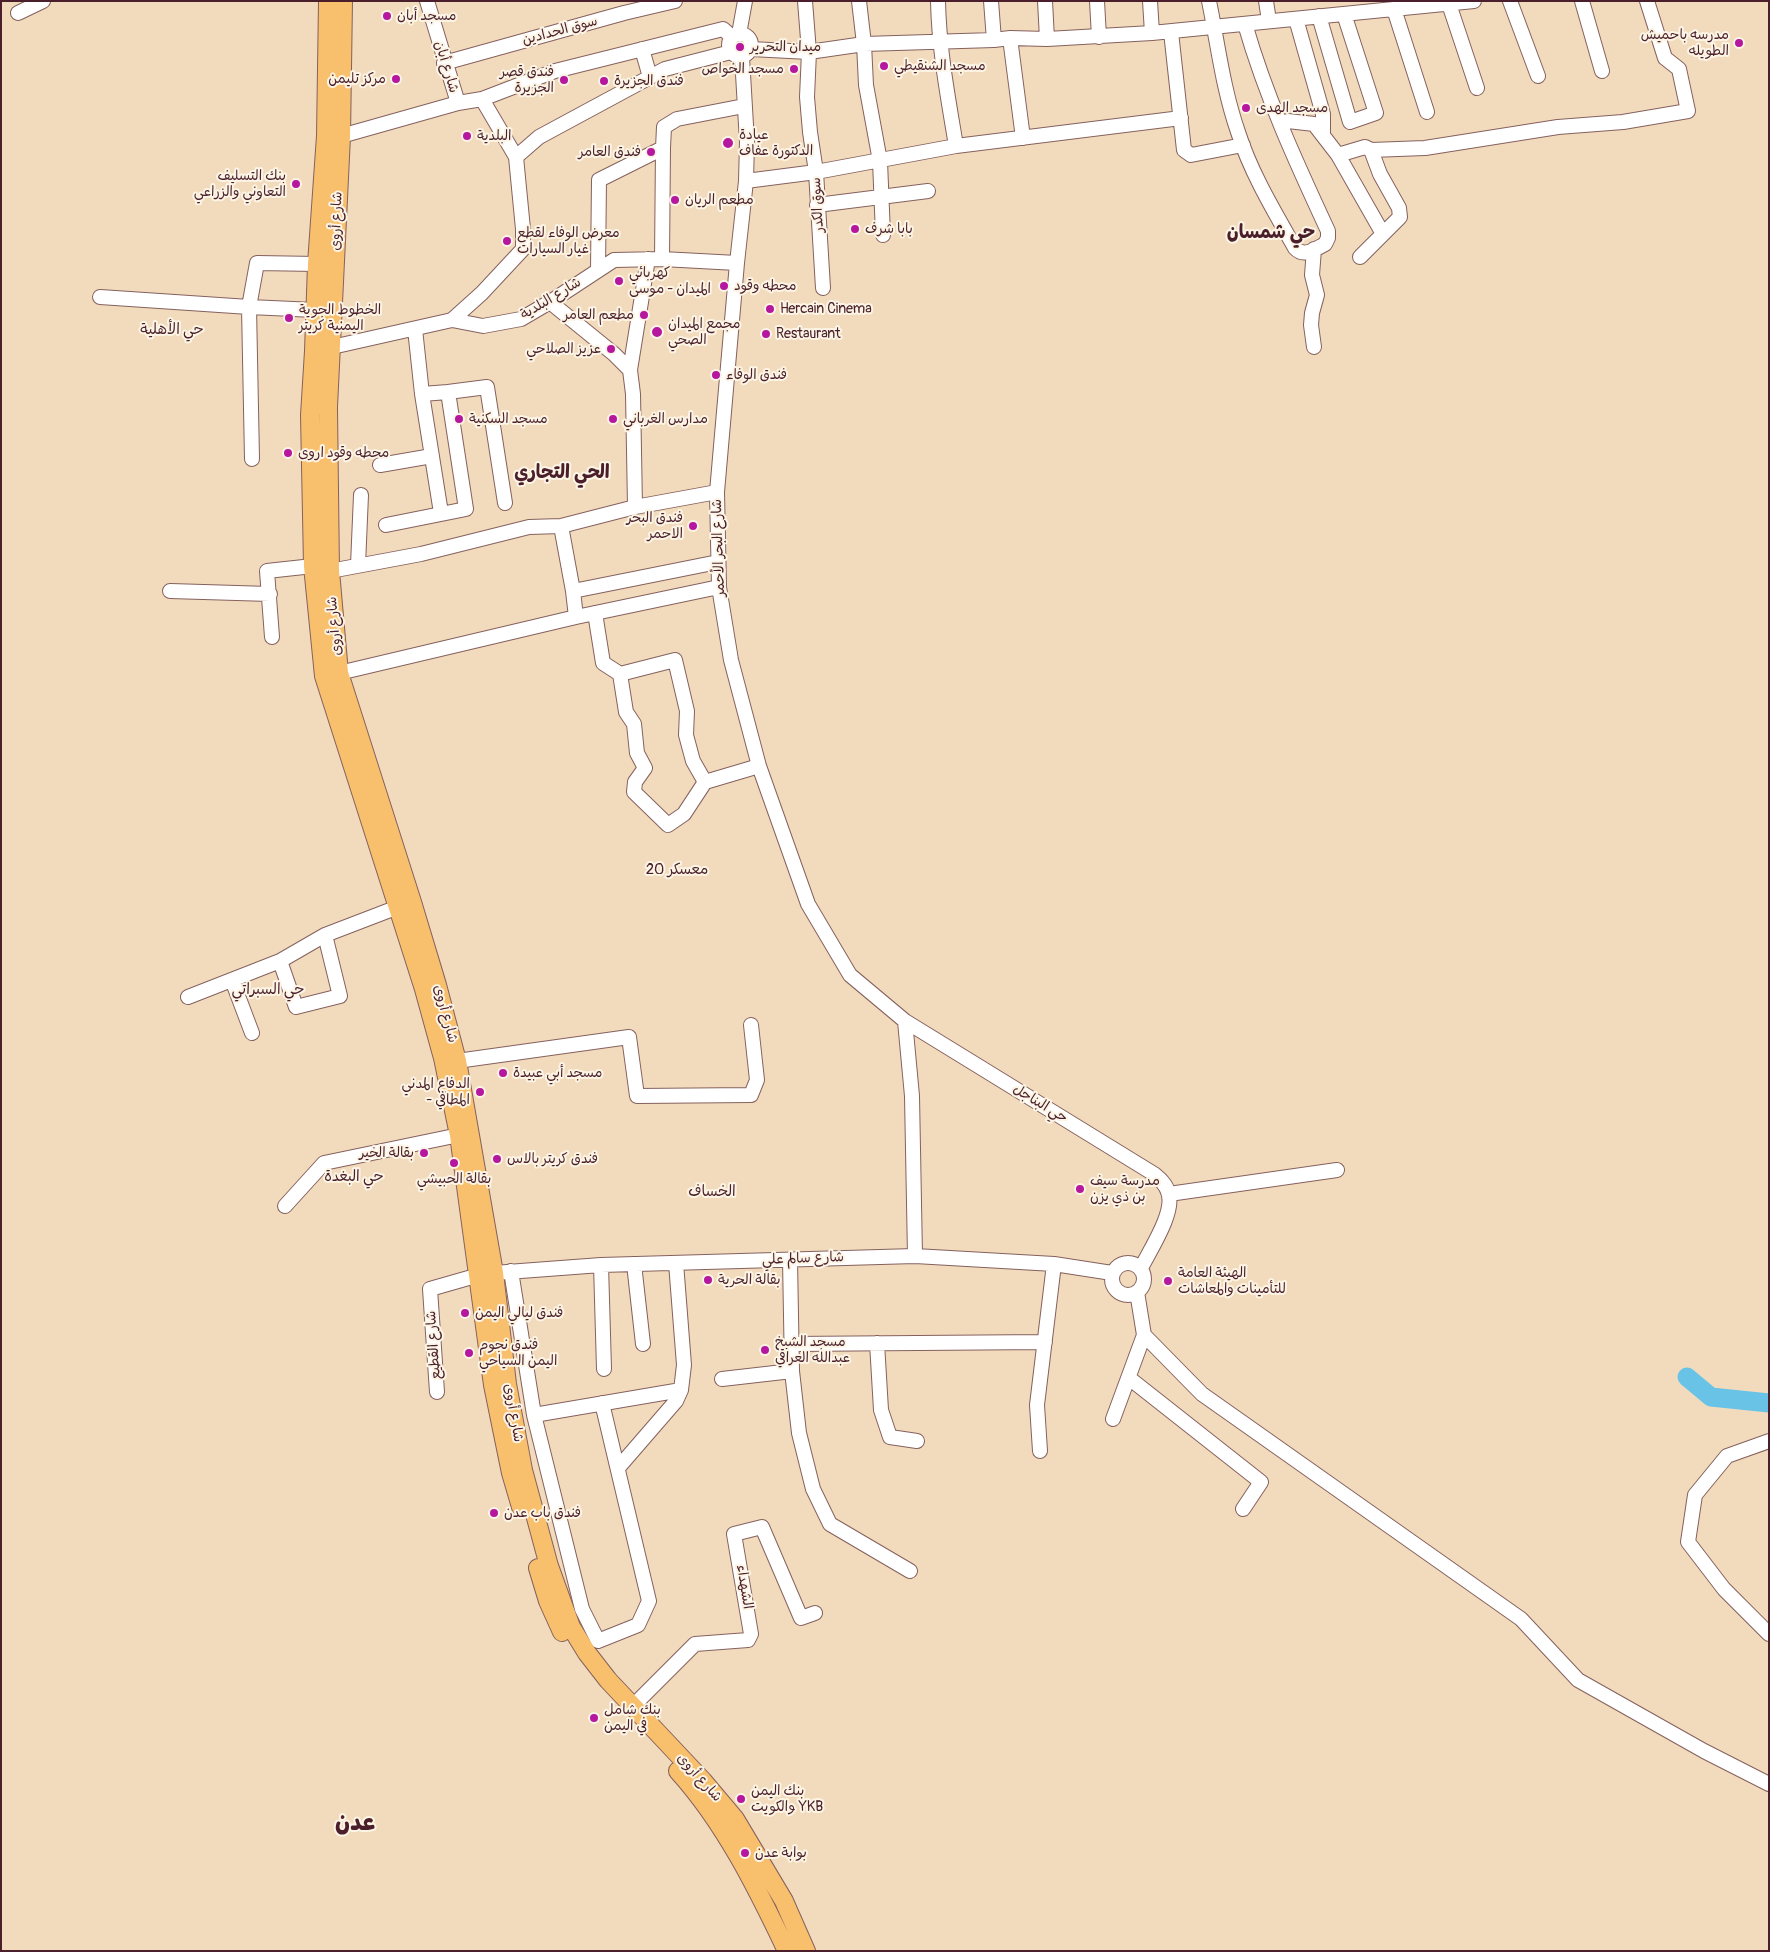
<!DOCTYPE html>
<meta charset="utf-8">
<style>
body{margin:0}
#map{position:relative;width:1770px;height:1952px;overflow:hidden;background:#f2dbbc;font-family:Pangolin,sans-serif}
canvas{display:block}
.frame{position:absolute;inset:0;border:2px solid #4a1f2b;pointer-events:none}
</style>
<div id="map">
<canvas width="1770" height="1952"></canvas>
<div class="frame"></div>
</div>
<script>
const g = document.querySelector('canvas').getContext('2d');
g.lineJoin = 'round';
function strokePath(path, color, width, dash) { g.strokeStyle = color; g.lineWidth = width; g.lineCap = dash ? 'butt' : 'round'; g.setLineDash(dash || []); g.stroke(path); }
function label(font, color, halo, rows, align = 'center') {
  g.font = font + ' Pangolin,"Playpen Sans Arabic",sans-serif'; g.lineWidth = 4; g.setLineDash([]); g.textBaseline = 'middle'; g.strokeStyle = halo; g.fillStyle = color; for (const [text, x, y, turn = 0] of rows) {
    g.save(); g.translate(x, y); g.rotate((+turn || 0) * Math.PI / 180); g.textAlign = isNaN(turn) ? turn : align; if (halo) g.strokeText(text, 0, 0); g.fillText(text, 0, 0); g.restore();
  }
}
strokePath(new Path2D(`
 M1687,1377L1711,1397L1769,1403`), '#68c3e6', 19);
const minor = new Path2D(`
 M427,1L458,103
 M805,1L809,52L807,97L810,132L816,172L823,288
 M859,1L864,44L866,85L880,161L883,235
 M938,1C939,51 948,97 956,146
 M991,1L994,40
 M1045,1L1047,39
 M1097,1L1099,37
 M1150,1L1152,33
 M1209,1C1218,45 1223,89 1238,132C1251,173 1274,211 1295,248C1304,258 1315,249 1325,244L1328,238V231C1296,162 1266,97 1245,24
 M1266,1L1269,21
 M1510,1L1538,76
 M1582,1L1602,71
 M1449,4L1477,88
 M1394,9L1427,112
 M18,13L43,1
 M1319,16L1350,122L1376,113L1344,14
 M1296,19L1323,114V134
 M1171,32L1184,150L1191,155L1243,145
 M729 45a11 11 0 1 1 22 0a11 11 0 1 1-22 0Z
 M739,34L745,1
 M1010,38L1023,138
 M642,49L650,77
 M751,49L809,52L864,44L994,40L1010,38L1047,39L1152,33L1474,1
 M742,57L747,142L746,181L737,263L717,492L719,587L731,660L759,766L808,904L850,975L905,1021L1154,1174C1160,1179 1166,1184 1168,1192C1176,1211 1150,1250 1141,1268
 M444,63L624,13L675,1
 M1280,123L1288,121L1314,124L1338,155L1365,147L1371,150L1425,148L1558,127L1623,122L1688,111L1679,69L1665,58L1647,1
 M341,136L458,103L482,99L555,71L723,29L732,37
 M1338,155L1383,234
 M516,157L539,137L665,69L731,52
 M746,181L816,172L956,146L1181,118
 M817,205L928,191
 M1314,249L1312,275L1317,295L1312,313L1311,325L1314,347
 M1360,257L1400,217L1399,208L1380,174L1371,150
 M662,259L663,148
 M598,270L599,180L663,148L664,127L677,119L744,106
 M100,297L249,307L315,310
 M550,302L614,354L630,370L633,394L635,507
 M452,320L482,293L523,249V229L516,157L482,99
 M415,329L422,394L441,513
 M332,347L452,320L483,326L521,319L550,302L614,260L662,259L737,263
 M630,370L648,259
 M422,394L448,392L487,387L505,503
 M252,459L249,307L257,263L317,264
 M380,465L432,456
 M386,525L466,509L448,392
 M358,565L361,495
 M330,571L421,554L529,527L561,526
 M170,591L270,594
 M573,591L718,562
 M595,613L603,663L620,674L675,660L687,711L686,735L693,761L705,782L759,766
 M576,617L573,591L561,526L635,507L717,492
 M272,637L267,571L313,566
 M339,673L576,617L719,587
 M620,674L626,712L634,724L637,753L645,768L635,782L634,792L668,825L684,814L705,782
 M280,961L296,1007L340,996L325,935
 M232,980L252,1033
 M188,997L280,961L325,935L398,907
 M905,1021L912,1096L915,1256
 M457,1061L629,1037L637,1096L751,1095L757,1080L751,1025
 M1169,1194L1337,1170
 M285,1206L324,1163L459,1135
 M790,1260L792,1371L799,1433L813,1489L830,1524L910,1571
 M1112 1279a16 16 0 1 1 32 0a16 16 0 1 1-32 0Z
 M676,1263L684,1365L681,1390
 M634,1264L643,1344
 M601,1265L604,1369
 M511,1271L534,1415
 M494,1273L601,1265L915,1256L1054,1264L1112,1273
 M1137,1292L1144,1335L1202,1394L1521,1619L1578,1680L1704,1751L1769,1784
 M877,1343L881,1410L890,1437L917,1441
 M791,1344L1045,1342
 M1129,1378L1261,1482L1243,1509
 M722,1379L792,1371
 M437,1392L430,1289L479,1275
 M602,1403L649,1601L638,1625L598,1641L582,1609L534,1415L681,1390L676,1401L618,1468
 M1113,1419L1144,1335
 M1769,1441L1727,1456L1695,1495L1688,1542L1724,1589L1769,1634
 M1040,1451L1037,1405L1054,1264
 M632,1707L695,1644L748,1640L751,1634L734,1534L762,1527L801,1618L815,1613`);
const major = new Path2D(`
 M328,1L326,136L317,264L314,351L310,415L313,566L324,676L424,989L443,1058L459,1135L493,1385L511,1473L521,1507
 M343,1L341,136L328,407L330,571L339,673L412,902L437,985L457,1061L494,1273L507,1384L523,1470L549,1566L571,1627L587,1653L608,1680L703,1781L735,1819L784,1901L806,1951
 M538,1568L548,1601L562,1632
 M678,1771C725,1823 757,1888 787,1951`);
strokePath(minor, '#85615e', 16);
strokePath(major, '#85615e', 20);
strokePath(minor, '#fff', 14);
strokePath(major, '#f8bf6c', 18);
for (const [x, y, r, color] of [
 [387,16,5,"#b5179e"],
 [1739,43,5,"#b5179e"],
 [740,47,5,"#b5179e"],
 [884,66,5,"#b5179e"],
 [794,69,5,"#b5179e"],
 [396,79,5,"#b5179e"],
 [564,80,5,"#b5179e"],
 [604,81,5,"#b5179e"],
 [1246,108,5,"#b5179e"],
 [467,136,5,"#b5179e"],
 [728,143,6,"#b5179e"],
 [651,152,5,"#b5179e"],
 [296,184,5,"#b5179e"],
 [675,200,5,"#b5179e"],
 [855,229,5,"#b5179e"],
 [507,241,5,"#b5179e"],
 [619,281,5,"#b5179e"],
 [724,286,5,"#b5179e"],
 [770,309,5,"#b5179e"],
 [644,315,5,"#b5179e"],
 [289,318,5,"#b5179e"],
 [657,332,6,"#b5179e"],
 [766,334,5,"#b5179e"],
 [611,349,5,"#b5179e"],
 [716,375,5,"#b5179e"],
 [459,419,5,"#b5179e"],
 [613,419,5,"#b5179e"],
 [288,453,5,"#b5179e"],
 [693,526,5,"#b5179e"],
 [503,1073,5,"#b5179e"],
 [480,1092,5,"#b5179e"],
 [424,1153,5,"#b5179e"],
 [497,1159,5,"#b5179e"],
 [454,1163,5,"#b5179e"],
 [1080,1189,5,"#b5179e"],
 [708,1280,5,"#b5179e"],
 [1168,1281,5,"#b5179e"],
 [465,1313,5,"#b5179e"],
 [765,1350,5,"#b5179e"],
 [469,1353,5,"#b5179e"],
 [494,1513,5,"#b5179e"],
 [594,1718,5,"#b5179e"],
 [741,1799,5,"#b5179e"],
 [745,1853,5,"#b5179e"]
]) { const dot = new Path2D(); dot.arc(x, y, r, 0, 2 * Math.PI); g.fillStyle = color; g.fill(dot); strokePath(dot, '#fcf5e5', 2); }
label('14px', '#4a1f2b', '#fcf5e5', [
 ["مسجد أبان",397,16],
 ["مدرسه باحميش",1729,35,"right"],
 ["الطويله",1729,51,"right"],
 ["ميدان التحرير",750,47],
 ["مسجد الشنقيطي",894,66],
 ["مسجد الخواص",784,69,"right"],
 ["فندق قصر",554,72,"right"],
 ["الجزيرة",554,88,"right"],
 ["مركز تليمن",386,79,"right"],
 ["فندق الجزيرة",614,81],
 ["مسجد الهدى",1256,108],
 ["عيادة",739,135],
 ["الدكتورة عفاف",739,151],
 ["البلدية",477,136],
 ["فندق العامر",641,152,"right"],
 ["بنك التسليف",286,176,"right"],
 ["التعاوني والزراعي",286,192,"right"],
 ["مطعم الريان",685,200],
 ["بابا شرف",865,229],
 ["معرض الوفاء لقطع",517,233],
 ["غيار السيارات",517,249],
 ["كهربائي",629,273],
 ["الميدان - موسى",629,289],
 ["محطه وقود",734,286],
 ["Hercain Cinema",780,309],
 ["الخطوط الجوية",299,310],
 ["اليمنية كريتر",299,326],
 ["مطعم العامر",634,315,"right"],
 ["مجمع الميدان",668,324],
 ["الصحي",668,340],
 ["Restaurant",776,334],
 ["عزيز الصلاحي",601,349,"right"],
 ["فندق الوفاء",726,375],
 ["مسجد السكنية",469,419],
 ["مدارس الغرباني",623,419],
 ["محطه وقود اروى",298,453],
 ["فندق البحر",683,518,"right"],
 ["الاحمر",683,534,"right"],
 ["مسجد أبي عبيدة",513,1073],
 ["الدفاع المدني",470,1084,"right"],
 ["- المطافي",470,1100,"right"],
 ["بقالة الخير",414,1153,"right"],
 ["فندق كريتر بالاس",507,1159],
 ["بقالة الحبيشي",454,1179,"center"],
 ["مدرسة سيف",1090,1181],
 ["بن ذي يزن",1090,1197],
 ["الهيئة العامة",1178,1273],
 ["للتأمينات والمعاشات",1178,1289],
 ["بقالة الحرية",718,1280],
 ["فندق ليالي اليمن",475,1313],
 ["مسجد الشيخ",775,1342],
 ["عبدالله العراقي",775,1358],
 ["فندق نجوم",479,1345],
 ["اليمن السياحي",479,1361],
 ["فندق باب عدن",504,1513],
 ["بنك شامل",604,1710],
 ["في اليمن",604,1726],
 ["بنك اليمن",751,1791],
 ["والكويت YKB",751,1807],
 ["بوابة عدن",755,1853]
], 'left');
label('14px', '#4a1f2b', '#fcf5e5', [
 ["سوق الحدادين",560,31,-15],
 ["شارع أبان",446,67,73],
 ["سوق الكدر",818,205,-93],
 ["شارع أروى",337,221,-88],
 ["شارع البلدية",551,299,-31],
 ["شارع البحر الأحمر",719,548,-92],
 ["شارع أروى",335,626,-95],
 ["شارع أروى",445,1014,75],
 ["حي البناجل",1040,1104,31],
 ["شارع سالم علي",803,1259,-2],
 ["شارع القطيع",434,1345,-94],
 ["شارع أروى",513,1413,80],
 ["الشهداء",744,1587,81],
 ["شارع أروى",699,1778,48]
]);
label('15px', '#4a1f2b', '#fcf5e5', [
 ["حي الأهلية",172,330],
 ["معسكر 20",677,870],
 ["حي السبراتي",268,990],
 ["حي البغدة",354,1177],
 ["الخساف",712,1192]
]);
label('bold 19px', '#4a1f2b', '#fcf5e5', [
 ["حي شمسان",1271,233],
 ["الحي التجاري",562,473]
]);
label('bold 24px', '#4a1f2b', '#fcf5e5', [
 ["عدن",355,1824]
]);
</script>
